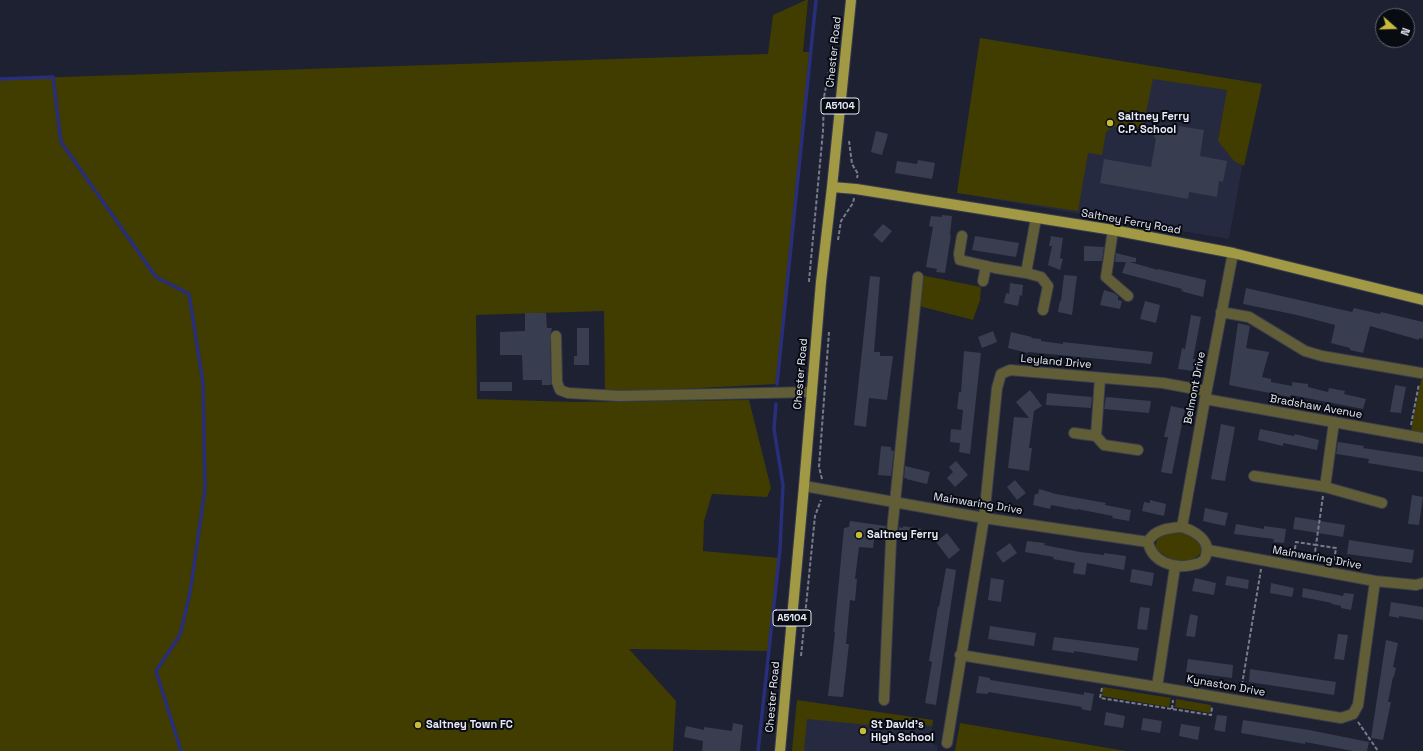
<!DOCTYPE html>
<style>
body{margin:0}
#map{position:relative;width:1423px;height:751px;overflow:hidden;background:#1d2132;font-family:"Space Grotesk",sans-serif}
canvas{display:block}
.north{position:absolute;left:1375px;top:8px;width:40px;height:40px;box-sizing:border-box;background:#090b13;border:1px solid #62646e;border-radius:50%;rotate:110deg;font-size:11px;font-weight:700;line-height:16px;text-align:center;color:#e7eaf6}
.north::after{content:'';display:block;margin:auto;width:14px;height:18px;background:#c7bb3b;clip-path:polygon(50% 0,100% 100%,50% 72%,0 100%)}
</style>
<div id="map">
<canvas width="1423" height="751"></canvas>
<div class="north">N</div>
</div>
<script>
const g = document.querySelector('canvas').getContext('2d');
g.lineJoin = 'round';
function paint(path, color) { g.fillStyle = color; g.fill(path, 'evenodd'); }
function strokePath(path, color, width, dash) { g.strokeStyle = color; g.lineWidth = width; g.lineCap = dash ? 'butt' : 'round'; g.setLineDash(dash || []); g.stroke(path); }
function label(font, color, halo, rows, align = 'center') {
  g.font = font + ' "Space Grotesk",sans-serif'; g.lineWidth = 4; g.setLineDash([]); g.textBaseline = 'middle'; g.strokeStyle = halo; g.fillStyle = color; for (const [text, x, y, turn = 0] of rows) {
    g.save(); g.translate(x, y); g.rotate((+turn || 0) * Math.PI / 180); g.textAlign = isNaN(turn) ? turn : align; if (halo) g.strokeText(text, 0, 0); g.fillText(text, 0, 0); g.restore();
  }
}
paint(new Path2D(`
 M980,38L1262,84L1243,162L1229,239L957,193Z
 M797,700L933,720L930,742L937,746L938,751H792Z`), '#252a41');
paint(new Path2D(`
 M806,0H808L803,52H811L777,384L605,393L604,311L476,315L477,399L574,402L749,400L771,488L767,497L712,494L704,521L703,551L779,558L769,651L629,649L676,701L673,751H0V79L768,54L773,15Z
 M980,38L1262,84L1244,166L1234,161L1218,141L1227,90L1153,79L1143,127L1123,129L1114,126L1106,132L1102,155L1088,153L1078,211L957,193Z
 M921,275L981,287L980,300L973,320L919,306Z
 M1423,370V434L1411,431Z
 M1179,532C1229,542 1187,582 1155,547L1158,537L1161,535Z
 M1103,687L1171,698L1169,707L1102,696Z
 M1176,699L1211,705L1210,713L1175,707Z
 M797,700L933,720L932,726L871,720L869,725L807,719L804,751H792Z
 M960,723L1126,751H955Z`), '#413c00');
strokePath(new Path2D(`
 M0,79L53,77L61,142L156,277L189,294L203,383L205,489L190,593L180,635L156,671L181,751
 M777,384L816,0
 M758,751L780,549L783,485L774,429L776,404`), '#282e79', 3.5);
paint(new Path2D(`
 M1179,126L1204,130L1200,156L1227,161L1223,182L1219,181L1217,197L1189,192L1188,199L1100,183L1104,159L1151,167L1156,138L1154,137L1155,128L1178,132Z
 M876,131L888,134L882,155L871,152Z
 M918,160L935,163L932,179L895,173L897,161L917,164Z
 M942,215L952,216L950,235H951L945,273L936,272L937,269L926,267L933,227L929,226L931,216L942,217Z
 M883,224L892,231L882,243L873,235Z
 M975,236L1019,243L1016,257L972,250Z
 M1051,236L1063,238L1060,258L1063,259L1060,270L1048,265L1052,246H1049Z
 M1084,246L1104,247L1102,261H1084Z
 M1116,253L1136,258V262H1130L1158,270V269L1206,280L1203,297L1181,291L1182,289L1122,273L1126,262H1115Z
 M1064,275L1077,276L1072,315L1058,312L1060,301H1061Z
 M870,276L880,277L874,352H880V356H893L887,400L869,398L866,427L854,425Z
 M1010,283L1023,285L1022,296L1020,295L1018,306L1004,303L1006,293L1009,294Z
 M1246,288L1352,312L1354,308L1380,314L1381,312L1423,322V339L1419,338V340L1370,326L1363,353L1350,350V348L1331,343L1335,325L1297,315L1243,304Z
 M1104,290L1114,293L1118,296V300L1122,301L1120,309L1100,305Z
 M1145,301L1160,305L1156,323L1140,319Z
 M525,313H546L547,328H552L550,336L551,385H542V380H523L522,355H500V332L525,331Z
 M1191,315L1201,317L1193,359H1195L1193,371L1178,369L1182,348L1185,349Z
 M1238,323L1250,326L1246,348L1269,352L1262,377L1271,379V382L1292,386V382L1308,384V387L1328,392L1329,388L1345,391L1344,394L1366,399L1363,409L1291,395L1290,397L1229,385Z
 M577,328H589V365H574V356H577Z
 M993,331L997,342L982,348L978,337Z
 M1011,332L1032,337L1031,338L1041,339V341L1063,344V342L1153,352L1151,364L1028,352V353L1008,348Z
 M964,351L981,353L970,454L959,452L960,443L950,442L951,429L961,430L963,410L957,409L959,392H961Z
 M480,382H512V391H480Z
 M1395,385L1406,387L1401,413L1390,412Z
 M1030,390L1042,406L1034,411L1029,448H1032L1029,471L1008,468L1014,417L1029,418L1016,402Z
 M1047,393L1092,397L1091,408L1046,405Z
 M1106,397L1151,401L1149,413L1104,409Z
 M1171,406L1185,409L1172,474L1161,472L1168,437H1164Z
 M1221,424L1235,427L1225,481L1211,479Z
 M1260,429L1294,436L1295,434L1319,440L1317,450L1283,443V446L1258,440Z
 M1338,442L1364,446L1363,448L1423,457V472L1368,463L1369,459L1336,454Z
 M881,446L891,447V450L894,451L891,476L878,475Z
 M956,461L968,475L955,487L947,478L953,472L949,467Z
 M905,466L930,472L927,484L906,479L907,478H904Z
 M1015,480L1026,493L1017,500L1007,487Z
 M1039,489L1056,494L1106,503L1105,505L1131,510L1129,521L1112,518L1113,516L1077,509V510L1051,505L1050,509L1033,505L1035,494H1038Z
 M1412,495L1423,497L1419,525L1408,524Z
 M1150,500L1166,504L1164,516L1142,511L1144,502L1150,503Z
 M1205,508L1228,513L1225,526L1203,521Z
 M1295,517L1345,525L1343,537L1293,529Z
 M850,521L886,526L885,535L875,534L873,548L859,547L855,579H857L855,601L850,600L846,644H849L843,697L828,696L835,632H834L844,528L849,527Z
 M1236,524L1264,529V526L1286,529L1284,543L1273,542L1274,539L1234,534Z
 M903,526L921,529L920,540L898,537L899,527L903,528Z
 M947,533L960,550L949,559L936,542Z
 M1349,540L1414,550L1412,563L1347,554Z
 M1027,541L1045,543L1044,545L1080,552L1104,555V553L1126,556L1124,570L1087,563L1085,575L1073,573L1075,563L1053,559L1054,557L1025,552Z
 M1010,543L1017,553L1003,563L996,553Z
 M946,568L956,570L936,705L925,703L932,662L929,661L935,625L938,606L939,607Z
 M1132,569L1154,573L1152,586L1130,582Z
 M1227,576L1249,580L1248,589L1225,585Z
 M991,578L1004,580L1001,602L988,600Z
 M1195,578L1216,583L1214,595L1192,591Z
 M1271,583L1294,588L1292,597L1270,593Z
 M1303,588L1343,596L1344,593L1354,594L1351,610L1341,608V606L1332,604V603L1302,597Z
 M1391,602L1423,607V620L1399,616V618L1389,616Z
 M1140,607L1150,608L1147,630L1137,629Z
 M1190,614L1198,616L1195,637L1186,636Z
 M990,626L1036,633L1034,646L988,639Z
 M1338,634L1348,635L1344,660L1334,659Z
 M1054,637L1139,648L1137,661L1074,651V653L1052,650Z
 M1386,640L1398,643L1393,667L1396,668L1394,677H1393L1388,702H1391L1383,740L1371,738Z
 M1188,659L1233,665L1232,678L1186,672Z
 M1250,669L1336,682L1334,695L1249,682Z
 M979,676L990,678V680L1060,691L1084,695V692L1094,694L1091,711L1081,709L1082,707L1070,705L988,692V694L976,693Z
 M1106,712L1125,716L1123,728L1104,725Z
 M1217,715L1227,716L1225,732L1214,730Z
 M1143,718L1162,721L1160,733L1141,730Z
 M1243,720L1309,730L1369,742L1367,751H1353L1305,742V744L1241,733Z
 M733,723L743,725L740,751H702L703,741L684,737L686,726L704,730V727L732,731Z
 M1181,724L1200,727L1198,740L1179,736Z`), '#393d50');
const minor = new Path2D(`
 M1113,230L1106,277L1128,296
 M962,236L959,254L960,260L995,268L1026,273L1036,218
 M1026,273L1041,277L1048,286L1043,310
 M983,281L986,266
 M1221,312L1249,317L1305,351L1322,356L1421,373
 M556,336L557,382L560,390L568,393L619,396L812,392
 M1100,378L1096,436L1104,445L1138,450
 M1205,399L1423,438
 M1074,433L1096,436
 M1254,476L1325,487L1382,503
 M804,486L984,518L1148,542
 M1325,487L1334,422
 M1182,527L1205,399L1233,253
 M1182,527C1194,531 1211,540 1206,555C1206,557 1204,561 1201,562C1199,564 1195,564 1192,565C1174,569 1152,562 1148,542C1154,529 1170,528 1182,527Z
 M1208,550L1375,581L1416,585L1423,583
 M960,655L1157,687L1341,718L1353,714L1358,705L1375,581
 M1157,687L1175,567
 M884,700L891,541L918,277
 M947,743L984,518L997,388L1001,374L1010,370L1163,383L1206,391`);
const major = new Path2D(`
 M832,187L856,189L1113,230L1233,253L1423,300
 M780,751L804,486L821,282L832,187L851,0`);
strokePath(minor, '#393d4d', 12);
strokePath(major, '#393d4d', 12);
strokePath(new Path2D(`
 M849,141L852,164L858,174L857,178
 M838,240L841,221L853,203L854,198
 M810,281H809L823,131L824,97L835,39
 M1411,425L1419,384
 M822,479L819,467L829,332
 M1323,496L1316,545L1336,548L1334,562
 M1294,555L1296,542L1316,545L1314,560
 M801,656L815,516L821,500
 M1102,688L1100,698L1211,715L1212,707
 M1241,691L1261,569
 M1172,709L1173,700
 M1358,722L1378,751`), '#787c8a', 2, [4, 2]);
strokePath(minor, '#615e37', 10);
strokePath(major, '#a19943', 10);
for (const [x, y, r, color] of [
 [1110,123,4,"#c7bb3b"],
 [859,535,4,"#c7bb3b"],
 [418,725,4,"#c7bb3b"],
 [863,731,4,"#c7bb3b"]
]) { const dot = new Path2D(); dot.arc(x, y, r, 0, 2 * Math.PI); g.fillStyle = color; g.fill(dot); strokePath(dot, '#090b13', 1.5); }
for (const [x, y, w] of [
 [840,106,38],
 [792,618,38]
]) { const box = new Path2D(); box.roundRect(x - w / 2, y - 8, w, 16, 3); g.fillStyle = '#090b13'; g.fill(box); strokePath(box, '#e7eaf6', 1); }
label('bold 10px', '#e7eaf6', null, [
 ["A5104",840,106],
 ["A5104",792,618]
]);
label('11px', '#e7eaf6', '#090b13', [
 ["Chester Road",834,52,-84],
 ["Saltney Ferry Road",1131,222,10],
 ["Leyland Drive",1056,362,5],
 ["Chester Road",801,374,-85],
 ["Belmont Drive",1195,388,-79],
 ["Bradshaw Avenue",1316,407,10],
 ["Mainwaring Drive",978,504,9],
 ["Mainwaring Drive",1317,558,10],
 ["Kynaston Drive",1226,686,10],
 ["Chester Road",773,697,-85]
]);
label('bold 11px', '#e7eaf6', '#090b13', [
 ["Saltney Ferry",1118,117],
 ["C.P. School",1118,130],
 ["Saltney Ferry",867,535],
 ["Saltney Town FC",426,725],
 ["St David's",871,725],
 ["High School",871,738]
], 'left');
</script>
